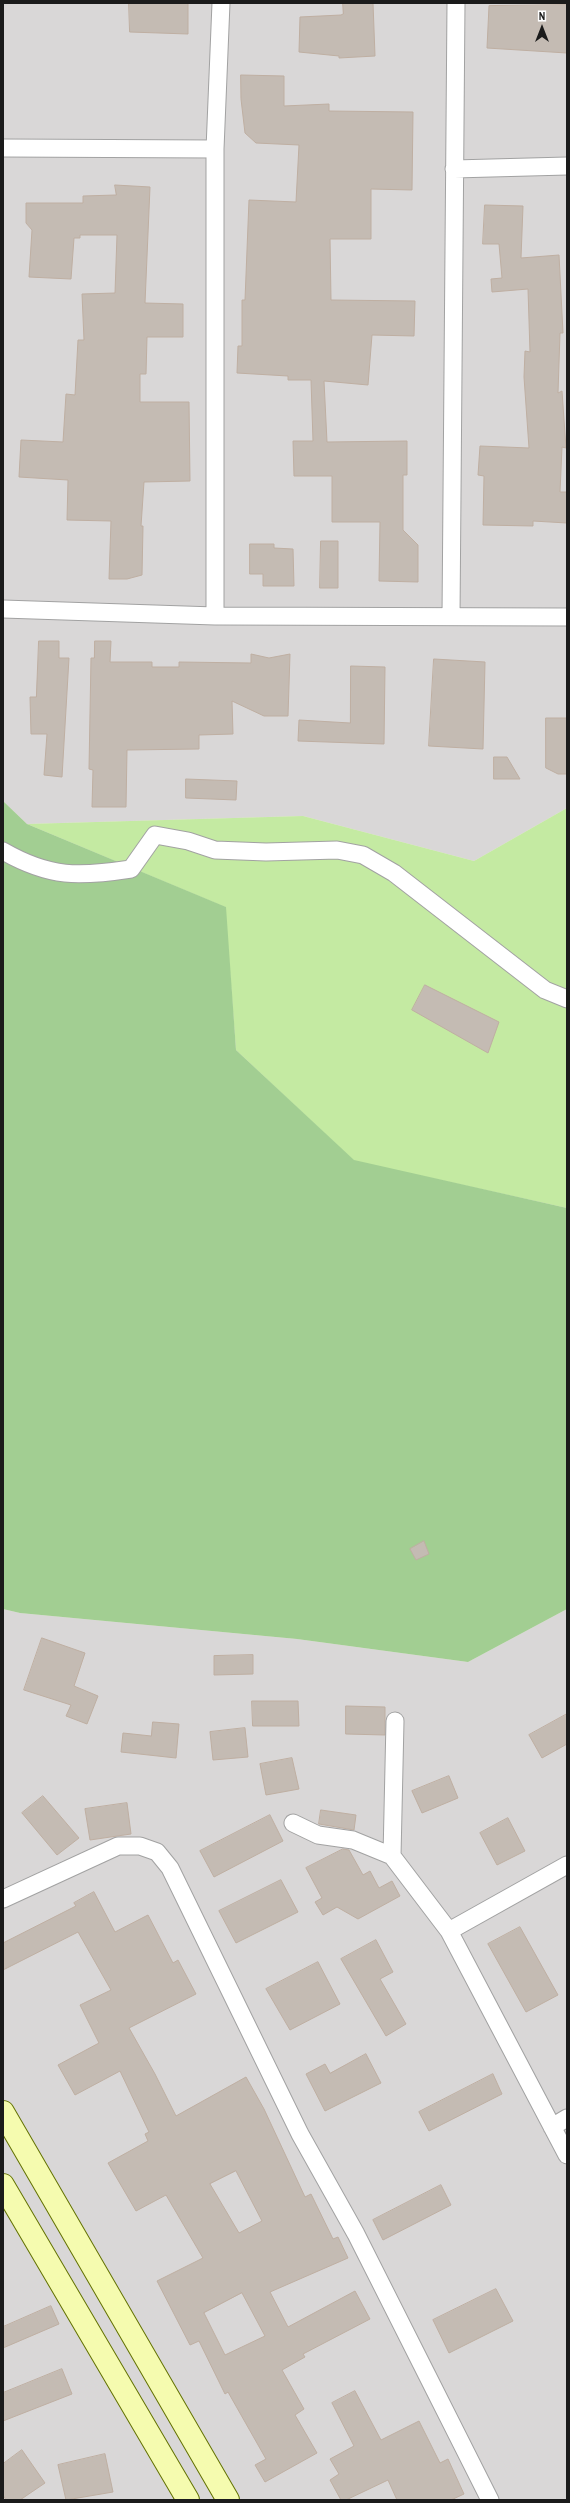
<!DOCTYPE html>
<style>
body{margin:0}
#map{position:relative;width:570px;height:2503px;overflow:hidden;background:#ede9df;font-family:"Archivo Narrow",sans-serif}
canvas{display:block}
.frame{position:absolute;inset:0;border:4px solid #1b1b1b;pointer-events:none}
.north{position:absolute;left:522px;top:8px;width:40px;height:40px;-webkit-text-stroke:3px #fff;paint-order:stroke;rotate:0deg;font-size:11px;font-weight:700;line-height:16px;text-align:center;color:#1b1b1b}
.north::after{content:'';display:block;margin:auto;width:14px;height:18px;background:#1b1b1b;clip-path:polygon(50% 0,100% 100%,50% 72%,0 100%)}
</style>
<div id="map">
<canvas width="570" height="2503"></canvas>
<div class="frame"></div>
<div class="north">N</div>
</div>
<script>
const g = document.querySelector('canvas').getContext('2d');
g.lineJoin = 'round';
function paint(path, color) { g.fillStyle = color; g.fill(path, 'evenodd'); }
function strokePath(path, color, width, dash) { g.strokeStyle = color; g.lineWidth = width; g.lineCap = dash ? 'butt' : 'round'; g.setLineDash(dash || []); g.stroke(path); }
paint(new Path2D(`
 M3,3H567V808L474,861L303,816L27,824L3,801Z
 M3,1609L20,1613L297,1639L468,1662L567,1609V2500H3Z`), '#d9d7d7');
paint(new Path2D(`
 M567,808V1208L354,1161L236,1050L225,907L27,824L303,816L474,861Z`), '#c4eaa2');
paint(new Path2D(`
 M3,801L27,824L226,907L236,1050L354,1160L567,1208V1609L468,1662L297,1639L20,1613L3,1609Z`), '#a2ce92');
const building = new Path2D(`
 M129,3H188V34L130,32Z
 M343,3H373L375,56L339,58V56L299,52L300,17L341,15L343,14Z
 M567,5V53L487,48L489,6Z
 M241,75L284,76V106L329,104V111L413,112L412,190L371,189V239H330L331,300L415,301L414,336L372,335L368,385L324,381L327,442L407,441V475H403V530L418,545V582L379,581L380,522H332V476H294L293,441H313L311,380H288V376L237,373L238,346H242V300H245L249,200L296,202L299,145L256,143L245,133L241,99Z
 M115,185L150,187L145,303L183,304V337H147L146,374H140V402H189L190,481L144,482L141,526H143L142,575L127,579H109L111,521L67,520L68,480L19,477L21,440L63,442L66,394L75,395L78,340H84L82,294L115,293L117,235H80V238H74L71,279L29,277L32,230L26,223V203H83V196L116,195Z
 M485,205L523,206L521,258L559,255L563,333H560L558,393L562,391L566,448L562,447L560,492H567V523L533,521V526L483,525L484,476L478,475L480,446L529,448L524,377L525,351L530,352L528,289L492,292L491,279L502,278L499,244H483Z
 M321,541H338V588H320Z
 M250,544H274V548L293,549L294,586H263V574H250Z
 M39,641H59V658H69L62,777L44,775L47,734H31L30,697H36Z
 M95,641H111L110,662H152V667H179V662L251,663V654L269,658L290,654L288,716H264L232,701L233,734L199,735V749L127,750L126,807H92L93,770L89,769L91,658H94Z
 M434,659L485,662L483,749L429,746Z
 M351,666L385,667L384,744L298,741L299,720L350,723Z
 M546,718H567V774H558L546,768Z
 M494,757H507L520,779H494Z
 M186,779L237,781L236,800L186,798Z
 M425,985L499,1022L488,1053L412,1010Z
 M424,1541L429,1554L416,1560L410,1549Z
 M42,1638L85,1653L74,1686L98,1696L87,1724L66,1716L71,1705L24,1690Z
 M253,1655V1674L214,1675V1656Z
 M252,1701H298L299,1726H253Z
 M346,1706L385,1707V1735L346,1734Z
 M567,1714V1744L542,1758L529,1735Z
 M153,1722L179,1724L176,1758L121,1752L123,1733L151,1736Z
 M245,1728L248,1757L213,1760L210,1732Z
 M292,1758L299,1789L266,1795L260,1764Z
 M449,1776L458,1798L422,1813L412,1791Z
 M43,1796L79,1838L57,1855L22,1813Z
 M127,1803L131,1834L90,1840L85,1809Z
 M321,1810L356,1815L354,1830L319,1824Z
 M270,1815L283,1841L214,1877L200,1851Z
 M508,1818L525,1851L497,1865L480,1833Z
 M343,1849L349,1850L363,1875L370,1871L379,1888L392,1881L400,1896L358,1919L337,1907L323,1915L315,1902L322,1898L306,1868Z
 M281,1880L298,1912L236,1943L219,1911Z
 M94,1892L115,1932L148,1915L173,1963L178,1960L196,1994L129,2028L155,2074L176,2116L246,2077L264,2109L305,2197L311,2194L333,2239L338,2237L348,2258L270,2292L288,2327L355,2291L370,2319L303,2354L305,2357L282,2370L304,2409L295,2415L317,2453L265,2482L255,2465L266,2459L228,2392L225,2394L199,2341L190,2345L157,2281L203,2258L166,2195L136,2211L108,2163L148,2141L145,2134L149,2132L120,2071L75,2095L58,2065L99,2043L80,2005L111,1990L78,1932L3,1970V1943L76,1906L74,1903ZM236,2171L262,2221L239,2233L210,2184ZM242,2293L265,2336L225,2355L204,2313Z
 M520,1927L558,1995L526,2012L488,1944Z
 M376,1940L393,1972L380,1979L406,2024L386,2036L341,1959Z
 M318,1962L340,2004L290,2030L266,1989Z
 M366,2054L381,2083L325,2111L306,2074L325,2064L330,2073Z
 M493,2074L502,2094L429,2131L419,2112Z
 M441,2185L451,2205L383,2240L373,2220Z
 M496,2289L513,2321L449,2353L433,2320Z
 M51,2306L59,2324L3,2348V2327Z
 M62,2369L72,2394L3,2421V2393Z
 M355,2391L381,2440L419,2421L440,2463L448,2459L464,2494L451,2500H397L388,2480L346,2500H341L330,2480L339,2474L330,2459L354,2446L332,2403Z
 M22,2450L45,2483L20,2500H6L3,2495V2464Z
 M105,2454L113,2492L66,2500L58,2465Z`);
paint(building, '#c4bbb3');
strokePath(building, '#bfafa2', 1);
const street = new Path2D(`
 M3,148L215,149
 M454,169L567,166
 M3,609L215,616L567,617
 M215,616V149L221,3
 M451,616L456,3
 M3,851C50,878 79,877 131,869L155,835L188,841L215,850L266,852L337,850L363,855L394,873L545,990L567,999
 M293,1823L318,1835L353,1840L392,1856L449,1931L567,2155
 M392,1856L395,1721
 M3,1899L118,1846H140L157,1852L170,1868L300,2134L356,2234L490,2500
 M449,1931L567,1865
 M552,2127L567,2118`);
const secondary = new Path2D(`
 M3,2112L228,2500
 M3,2185L188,2500`);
strokePath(street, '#a2a2a2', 19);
strokePath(secondary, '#637202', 24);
strokePath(street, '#fff', 17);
strokePath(secondary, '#f5fbaf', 22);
</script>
